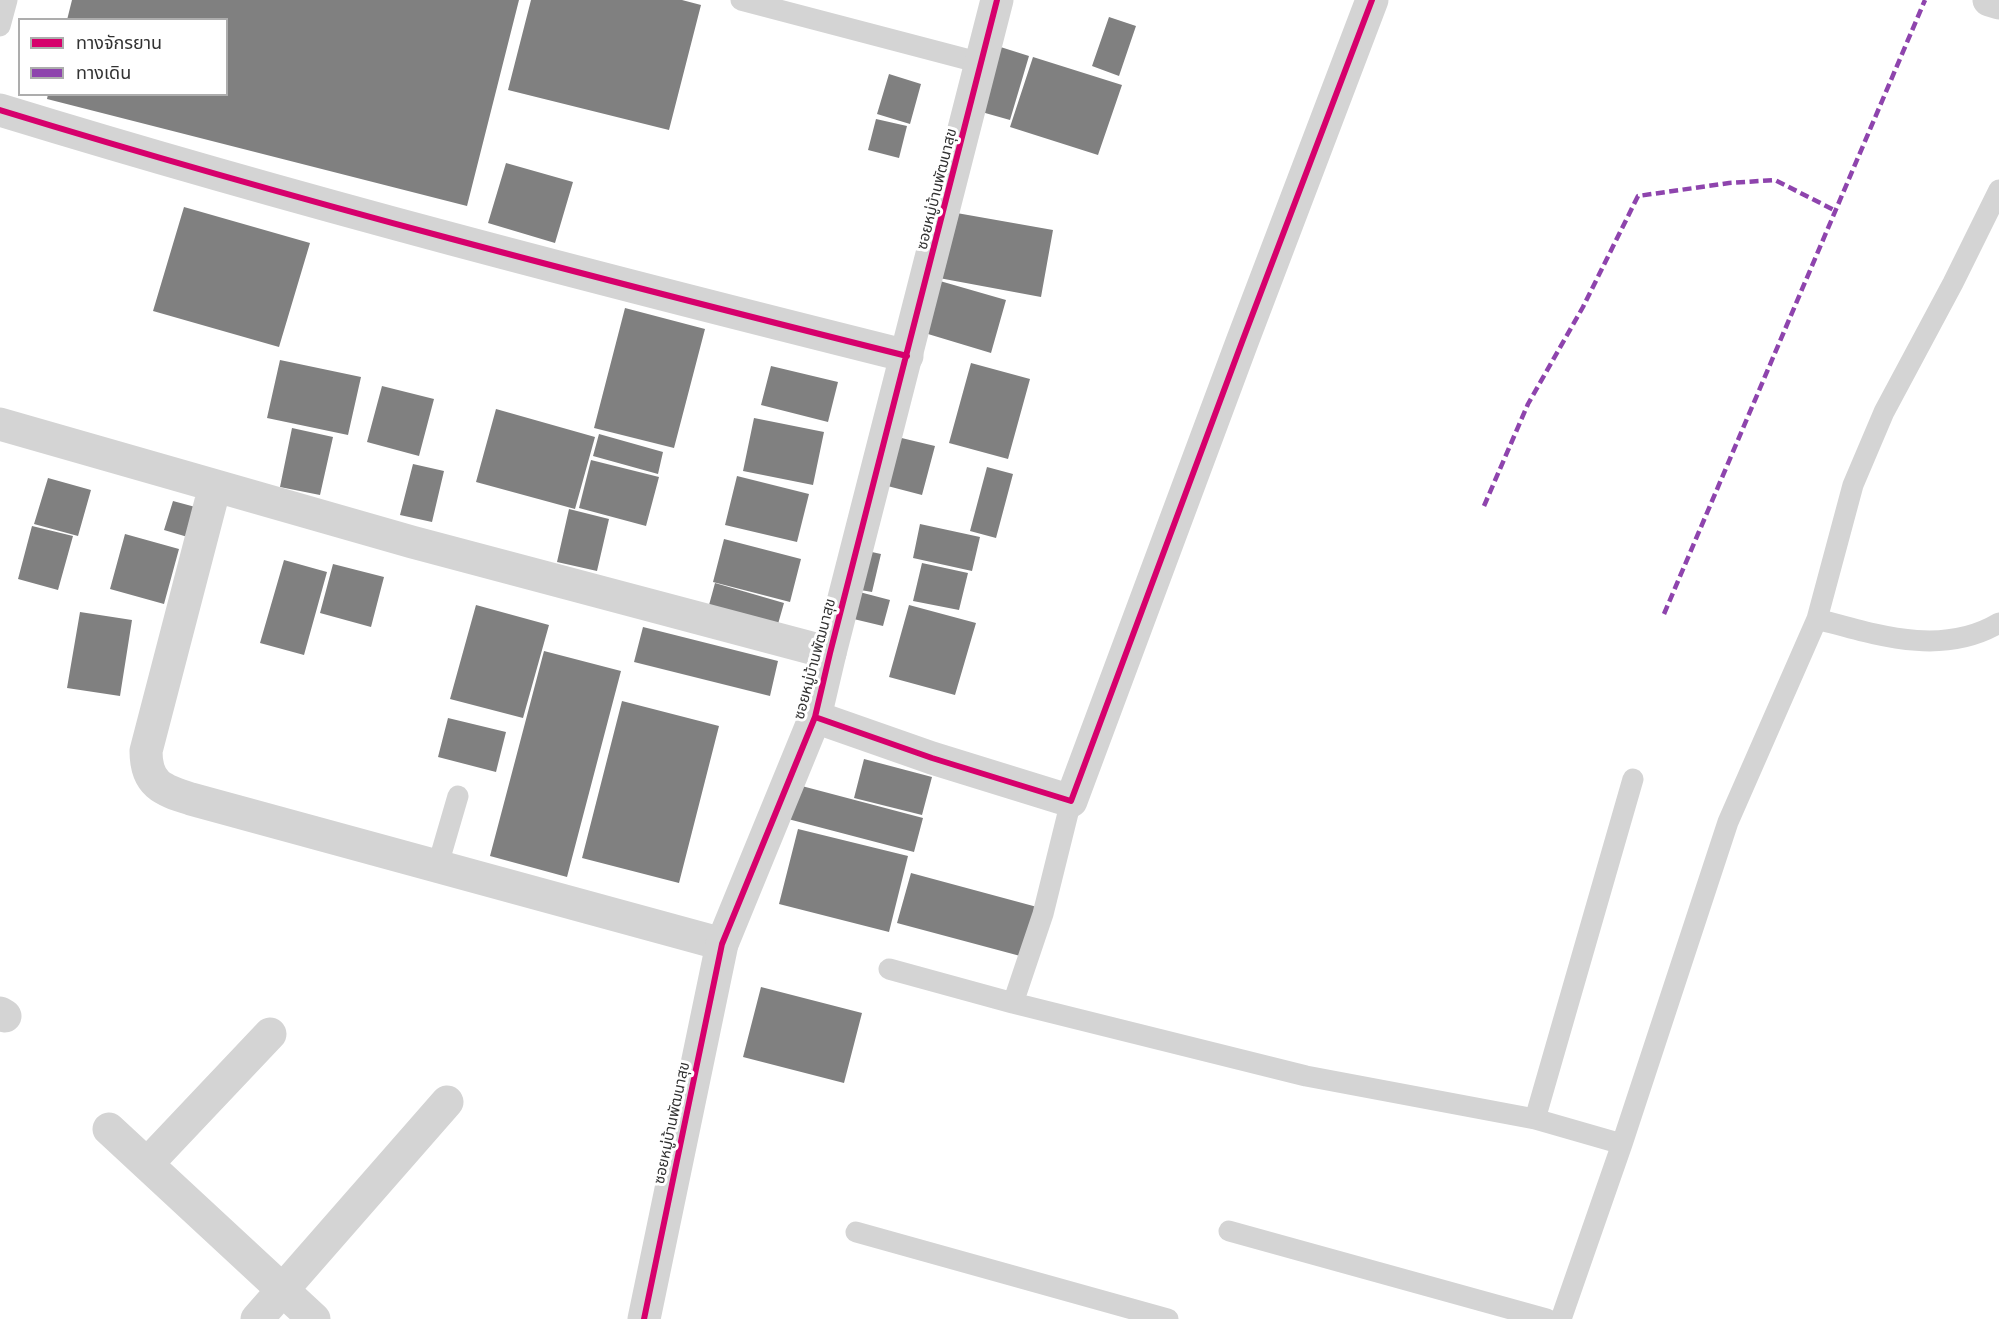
<!DOCTYPE html>
<meta charset="utf-8">
<style>
body{margin:0}
#map{position:relative;width:1999px;height:1319px;overflow:hidden;background:#fff;font-family:Inter,"Noto Sans Thai",sans-serif}
canvas{display:block}
.legend{position:absolute;left:18px;top:18px;width:210px;height:78px;box-sizing:border-box;background:#fff;border:2px solid #adadad;margin:0;padding:8px 10px;list-style:none;font-size:18px;color:#323232}
.legend li{display:flex;align-items:center;gap:12px;height:30px}
.legend b{width:30px;border:2px solid #adadad}
</style>
<div id="map">
<canvas width="1999" height="1319"></canvas>
<ul class="legend">
<li><b style="height:8px;background:#d6006c"></b>ทางจักรยาน</li>
<li><b style="height:8px;background:#8e44ad"></b>ทางเดิน</li>
</ul>
</div>
<script>
const g = document.querySelector('canvas').getContext('2d');
g.lineJoin = 'round';
function paint(path, color) { g.fillStyle = color; g.fill(path, 'evenodd'); }
function strokePath(path, color, width, dash) { g.strokeStyle = color; g.lineWidth = width; g.lineCap = dash ? 'butt' : 'round'; g.setLineDash(dash || []); g.stroke(path); }
function label(font, color, halo, rows, align = 'center') {
  g.font = font + ' Inter,"Noto Sans Thai",sans-serif'; g.lineWidth = 6; g.setLineDash([]); g.textBaseline = 'middle'; g.strokeStyle = halo; g.fillStyle = color; for (const [text, x, y, turn = 0] of rows) {
    g.save(); g.translate(x, y); g.rotate((+turn || 0) * Math.PI / 180); g.textAlign = isNaN(turn) ? turn : align; if (halo) g.strokeText(text, 0, 0); g.fillText(text, 0, 0); g.restore();
  }
}
paint(new Path2D(`
 M72,0H519L467,206L47,99L48,94H226V20H67Z
 M531,0H682L701,5L669,130L508,90Z
 M1109,17L1136,26L1119,76L1092,66Z
 M991,44L1029,56L1010,120L971,109Z
 M1033,57L1122,85L1098,155L1010,127Z
 M889,74L921,84L910,124L877,114Z
 M876,119L907,126L899,158L868,150Z
 M506,163L573,182L555,243L488,223Z
 M184,207L310,243L279,347L153,311Z
 M951,212L1053,230L1041,297L939,278Z
 M933,279L1006,300L991,353L918,331Z
 M625,308L705,329L674,448L594,428Z
 M280,360L361,377L348,435L267,418Z
 M971,363L1030,379L1008,459L949,443Z
 M771,366L838,382L828,422L761,405Z
 M382,386L434,399L419,456L367,442Z
 M496,409L595,437L575,509L476,482Z
 M754,418L824,432L813,485L743,471Z
 M292,428L333,437L320,495L280,487Z
 M599,434L663,452L658,474L593,456Z
 M889,435L935,446L922,495L876,483Z
 M591,460L659,477L646,526L579,508Z
 M413,464L444,471L432,522L400,515Z
 M987,467L1013,474L996,538L970,531Z
 M737,476L809,494L797,542L725,525Z
 M48,478L91,490L78,536L34,524Z
 M173,501L199,508L191,538L164,530Z
 M569,509L609,519L597,571L557,562Z
 M920,524L980,537L972,571L913,558Z
 M32,526L73,536L58,590L18,579Z
 M125,534L179,549L164,604L110,589Z
 M724,539L801,559L790,602L713,582Z
 M858,549L881,554L872,592L849,588Z
 M284,560L327,572L304,655L260,643Z
 M922,563L968,573L959,610L913,601Z
 M333,564L384,577L371,627L320,613Z
 M715,583L784,603L778,624L709,605Z
 M848,589L890,600L883,626L841,616Z
 M476,605L549,625L523,718L450,699Z
 M909,605L976,623L955,695L889,677Z
 M80,612L132,620L120,696L67,688Z
 M643,627L778,661L770,696L634,662Z
 M544,651L621,671L567,877L490,856Z
 M622,701L719,726L679,883L582,858Z
 M448,718L506,732L496,772L438,757Z
 M864,759L932,777L922,815L854,798Z
 M798,785L923,818L914,852L788,819Z
 M798,829L908,856L889,932L779,904Z
 M911,873L1037,907L1024,957L897,923Z
 M761,987L862,1013L844,1083L743,1057Z`), '#808080');
strokePath(new Path2D(`
 M741,0L981,63
 M0,26L7,0
 M1817,619L1853,485L1884,412L1953,283L1999,190
 M437,868L458,796
 M889,969L1013,1003L1043,914L1071,801
 M1013,1003L1306,1076L1535,1119L1622,1144
 M1535,1119L1633,779
 M1229,1231L1547,1319
 M856,1232L1168,1319
 M1561,1319L1622,1144L1728,822L1817,619C1877,635 1942,657 1999,623`), '#d4d4d4', 21);
strokePath(new Path2D(`
 M1989,0L1999,3
 M0,110C300,202 603,280 907,356
 M0,424L412,542L830,653
 M215,486L146,751C146,785 163,790 191,799L722,944
 M815,717L932,758L1071,801L1242,342L1372,0
 M0,1013L5,1016
 M109,1129L314,1319
 M147,1164L270,1034
 M257,1319L447,1102`), '#d4d4d4', 33);
strokePath(new Path2D(`
 M644,1319L722,944L815,717L830,653L997,0`), '#d4d4d4', 33);
strokePath(new Path2D(`
 M1484,506L1528,404L1583,307L1638,196L1729,183L1775,180L1836,211
 M1664,614L1925,0`), '#8e44ad', 4.5, [9, 4.5]);
strokePath(new Path2D(`
 M0,110C300,202 603,280 907,356
 M815,717L932,758L1071,801L1242,342L1372,0
 M644,1319L722,944L815,717L830,653L997,0`), '#d6006c', 6);
label('15px', '#323232', '#fff', [
 ["ซอยหมู่บ้านพัฒนาสุข",937,189,-76],
 ["ซอยหมู่บ้านพัฒนาสุข",815,659,-75],
 ["ซอยหมู่บ้านพัฒนาสุข",672,1123,-78]
]);
</script>
